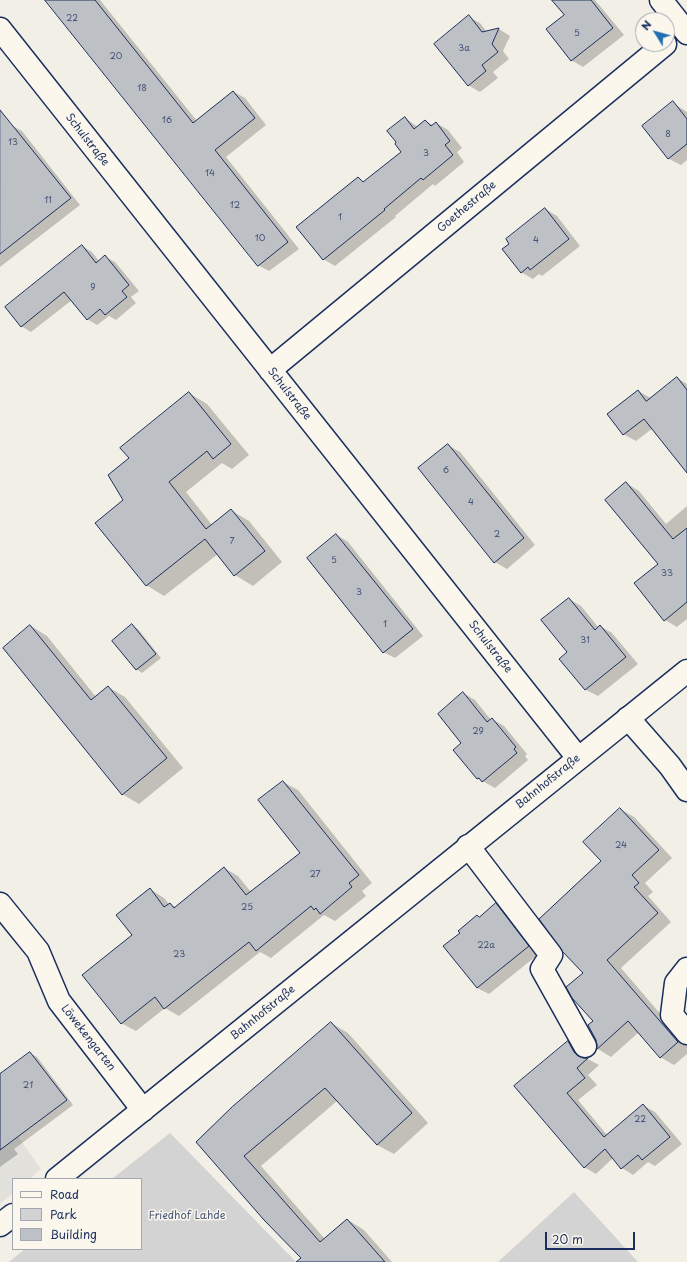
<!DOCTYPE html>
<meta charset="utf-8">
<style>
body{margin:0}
#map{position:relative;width:687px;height:1262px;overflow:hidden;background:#f2efe6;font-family:"Playpen Sans",sans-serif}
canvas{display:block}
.legend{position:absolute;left:12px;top:1178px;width:130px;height:72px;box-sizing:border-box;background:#fbf7ec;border:1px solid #a1a7b3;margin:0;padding:5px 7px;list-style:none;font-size:12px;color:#1b2f5e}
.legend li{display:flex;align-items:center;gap:8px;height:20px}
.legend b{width:20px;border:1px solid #a1a7b3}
.north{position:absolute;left:635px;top:12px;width:40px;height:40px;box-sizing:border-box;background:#fbf7ec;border:1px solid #a1a7b3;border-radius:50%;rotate:307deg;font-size:11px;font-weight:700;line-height:16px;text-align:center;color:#1b2f5e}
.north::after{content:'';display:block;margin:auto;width:14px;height:18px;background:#1f6fb2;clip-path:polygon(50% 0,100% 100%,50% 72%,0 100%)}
.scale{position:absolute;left:545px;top:1232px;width:90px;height:18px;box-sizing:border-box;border:2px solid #1b2f5e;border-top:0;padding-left:5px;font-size:12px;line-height:14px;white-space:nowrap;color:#1b2f5e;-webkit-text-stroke:3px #fbf7ec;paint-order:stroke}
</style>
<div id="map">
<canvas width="687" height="1262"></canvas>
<ul class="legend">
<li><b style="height:5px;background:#fbf7ec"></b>Road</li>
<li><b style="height:11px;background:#d2d3d2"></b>Park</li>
<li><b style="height:11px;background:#bdc0c4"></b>Building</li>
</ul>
<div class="north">N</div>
<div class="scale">20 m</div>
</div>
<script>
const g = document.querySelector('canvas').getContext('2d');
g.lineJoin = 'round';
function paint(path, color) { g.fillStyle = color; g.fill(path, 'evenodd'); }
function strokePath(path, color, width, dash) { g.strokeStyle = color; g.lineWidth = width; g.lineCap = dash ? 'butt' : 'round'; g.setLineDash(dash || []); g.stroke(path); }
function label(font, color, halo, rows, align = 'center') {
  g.font = font + ' "Playpen Sans",sans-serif'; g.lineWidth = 3; g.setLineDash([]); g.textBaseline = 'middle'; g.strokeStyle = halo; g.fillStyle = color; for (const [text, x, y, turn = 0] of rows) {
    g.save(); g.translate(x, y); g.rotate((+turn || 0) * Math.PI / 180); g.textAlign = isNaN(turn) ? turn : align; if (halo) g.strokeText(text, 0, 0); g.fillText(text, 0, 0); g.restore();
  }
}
paint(new Path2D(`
 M0,1111L41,1169L30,1179H13V1193L0,1204Z`), '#e2e1dc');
paint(new Path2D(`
 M170,1133L296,1262H9L25,1249H141V1179H112Z
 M574,1192L638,1262H498Z`), '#d2d3d2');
paint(new Path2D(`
 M47,0H100L197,121L234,92L245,98L266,125L226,157L299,249L269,271L258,265Z
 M553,0H595L624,35L583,67L571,60L565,15Z
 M469,17L480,23L487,32L499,29L510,36L503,51L509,59L493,72L498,78L480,92L468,85Z
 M673,103L687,112V160L681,165L669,159L643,126Z
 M405,118L418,127L425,121L433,125L436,123L448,130L462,148L457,152L464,162L435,186L433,184L395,216L396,217L335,266L323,259L358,178L365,182L403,153Z
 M0,119L22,131L80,205L0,267Z
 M545,209L557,216L580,246L542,276L539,274L533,279L521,272L510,244Z
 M82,246L92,252L99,261L105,257L115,262L139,291L131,297L136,303L116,320L109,316L97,325L87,319L72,300L31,332L21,326Z
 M677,378L687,384V472L653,428L636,441L623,434L638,391L651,398Z
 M189,393L207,404L249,455L232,469L222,463L186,492L212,525L231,510L249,521L282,562L253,586L235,575L218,554L164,596L146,585L124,500L130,459Z
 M448,445L460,452L535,545L507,569L495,562Z
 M626,483L639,491L666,524L687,506V619L677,627L665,620L659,565Z
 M337,535L348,542L423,636L395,658L383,652Z
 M569,599L581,606L599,628L600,626L612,633L638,664L598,696L586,690L561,659L568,652Z
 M132,625L138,629L161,658L142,673L136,669Z
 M31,626L47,636L96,697L108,687L125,697L183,768L139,804L122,794Z
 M463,693L475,700L491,720L492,719L504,726L527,754L525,756L528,760L495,788L477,778L463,743Z
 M283,782L298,790L372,883L362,891L366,896L335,921L324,915L271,958L260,952L179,1016L165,1008L136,1031L121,1023L133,935L150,889L164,898L169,904L176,907L224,868L238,876L251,892L301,853Z
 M620,809L634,817L672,858L645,883L653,892L648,896L671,922L621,968L687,1045V1054L674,1065L660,1057L639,1032L611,1057L598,1049V1046L594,1021L584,973L602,861Z
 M496,905L508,911L540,953L489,994L477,988L461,933Z
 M331,1023L348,1033L428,1123L394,1154L377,1145L337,1101L261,1166L325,1239L348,1220L364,1230L392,1262H307L198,1142Z
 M568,1042L580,1049L585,1059H588L599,1065L588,1075L597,1085L578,1100L607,1135L643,1105L655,1112L682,1144L655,1166L648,1162L633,1175L622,1168L613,1158L596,1174L584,1167L516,1086Z
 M30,1053L37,1057L73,1105L14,1149L18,1154L0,1167V1075Z`), '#0003');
const building = new Path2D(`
 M45,0H95L193,123L233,91L255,118L215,150L288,242L258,266Z
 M552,0H591L613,28L571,61L546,29L564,15Z
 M469,15L482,32L499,28L492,44L498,52L482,65L486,71L468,86L434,44Z
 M673,101L687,119V144L668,159L642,126Z
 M0,110L71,198L0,254Z
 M405,117L414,129L425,120L431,126L436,122L450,141L445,145L453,155L423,180L421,178L384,209L385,210L323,260L296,227L358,177L363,182L401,152L395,144L396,142L387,131Z
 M545,208L569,239L530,270L528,267L521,273L502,249L509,244L506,239Z
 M82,245L96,263L105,255L129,285L122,291L127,297L105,315L100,309L87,320L64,292L21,327L5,307Z
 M677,377L687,390V473L644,419L623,435L607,414L638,390L646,401Z
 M189,392L231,444L213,459L207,451L169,482L206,529L231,509L265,551L234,576L205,539L146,586L95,523L123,500L108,475L129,458L120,448Z
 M448,444L524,538L494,563L418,468Z
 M626,482L673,539L687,528V602L664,621L634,583L658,564L605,500Z
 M336,534L413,629L383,653L307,558Z
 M569,598L595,630L600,625L626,657L585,690L559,659L567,652L541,620Z
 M132,624L156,654L136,670L112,641Z
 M30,625L91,700L108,686L167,758L122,795L3,648Z
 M463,692L487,722L492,718L516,747L514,749L517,753L482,782L479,778L477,779L453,750L461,743L438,714Z
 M283,781L359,875L349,883L352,887L320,914L316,908L314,910L311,906L256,951L249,942L164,1009L155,997L121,1024L82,975L132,935L116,915L150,888L164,907L170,903L174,908L224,867L246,895L300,853L258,800Z
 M620,808L659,850L632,875L639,883L634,887L658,913L607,960L678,1042L660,1058L628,1021L596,1050L597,1046L596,1040L588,1025L593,1021L572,998L566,987L583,973L562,951L539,919L601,861L583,842Z
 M496,903L529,946L477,988L443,946L460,933L458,931L477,915L479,917Z
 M331,1022L412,1113L377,1145L325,1088L244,1156L320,1242L347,1219L385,1262H296L301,1258L264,1220L196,1142L232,1107Z
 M568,1041L574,1052L578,1056L584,1058H588L577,1068L585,1078L567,1093L604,1137L643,1104L670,1137L642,1160L638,1155L621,1169L605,1149L584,1168L514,1086Z
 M30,1052L67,1100L0,1150V1074Z`);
paint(building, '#bdc0c4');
strokePath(building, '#1b2f5e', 1);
const street = new Path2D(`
 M661,0L687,33
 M0,29L578,758
 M270,370L665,44
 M628,718L670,766L687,790
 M468,846L551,955L542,969L585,1046
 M0,904L38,951L59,1001L143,1110
 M687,969L676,983L672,1015L687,1033`);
const secondary = new Path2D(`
 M57,1179L687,671
 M0,1225L13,1215`);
strokePath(street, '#1b2f5e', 25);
strokePath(secondary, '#1b2f5e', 25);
strokePath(street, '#fbf7ec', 22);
strokePath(secondary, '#fbf7ec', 22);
label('9px', '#445378', null, [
 ["22",72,19],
 ["5",577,34],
 ["3a",464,49],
 ["20",116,57],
 ["18",142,89],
 ["16",167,121],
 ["8",668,135],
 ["13",13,143],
 ["3",426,154],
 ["14",210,174],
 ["11",48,201],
 ["12",235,206],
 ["1",340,218],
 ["10",260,239],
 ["4",536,241],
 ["9",93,288],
 ["6",446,471],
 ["4",471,503],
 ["2",497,535],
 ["7",232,542],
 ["5",334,561],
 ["33",667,574],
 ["3",359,593],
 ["1",385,625],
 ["31",585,641],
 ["29",478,732],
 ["24",621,846],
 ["27",315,875],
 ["25",247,908],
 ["22a",486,946],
 ["23",179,955],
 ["21",28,1086],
 ["22",640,1120]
]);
label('11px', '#1b2f5e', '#fbf7ec', [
 ["Schulstraße",87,140,52],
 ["Goethestraße",467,207,-40],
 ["Schulstraße",289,394,52],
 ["Schulstraße",490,647,52],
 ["Bahnhofstraße",548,782,-39],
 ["Bahnhofstraße",263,1013,-39],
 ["Löwekengarten",88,1038,52]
]);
label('11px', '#49587b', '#fbf7ec', [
 ["Friedhof Lahde",187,1216]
]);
</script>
